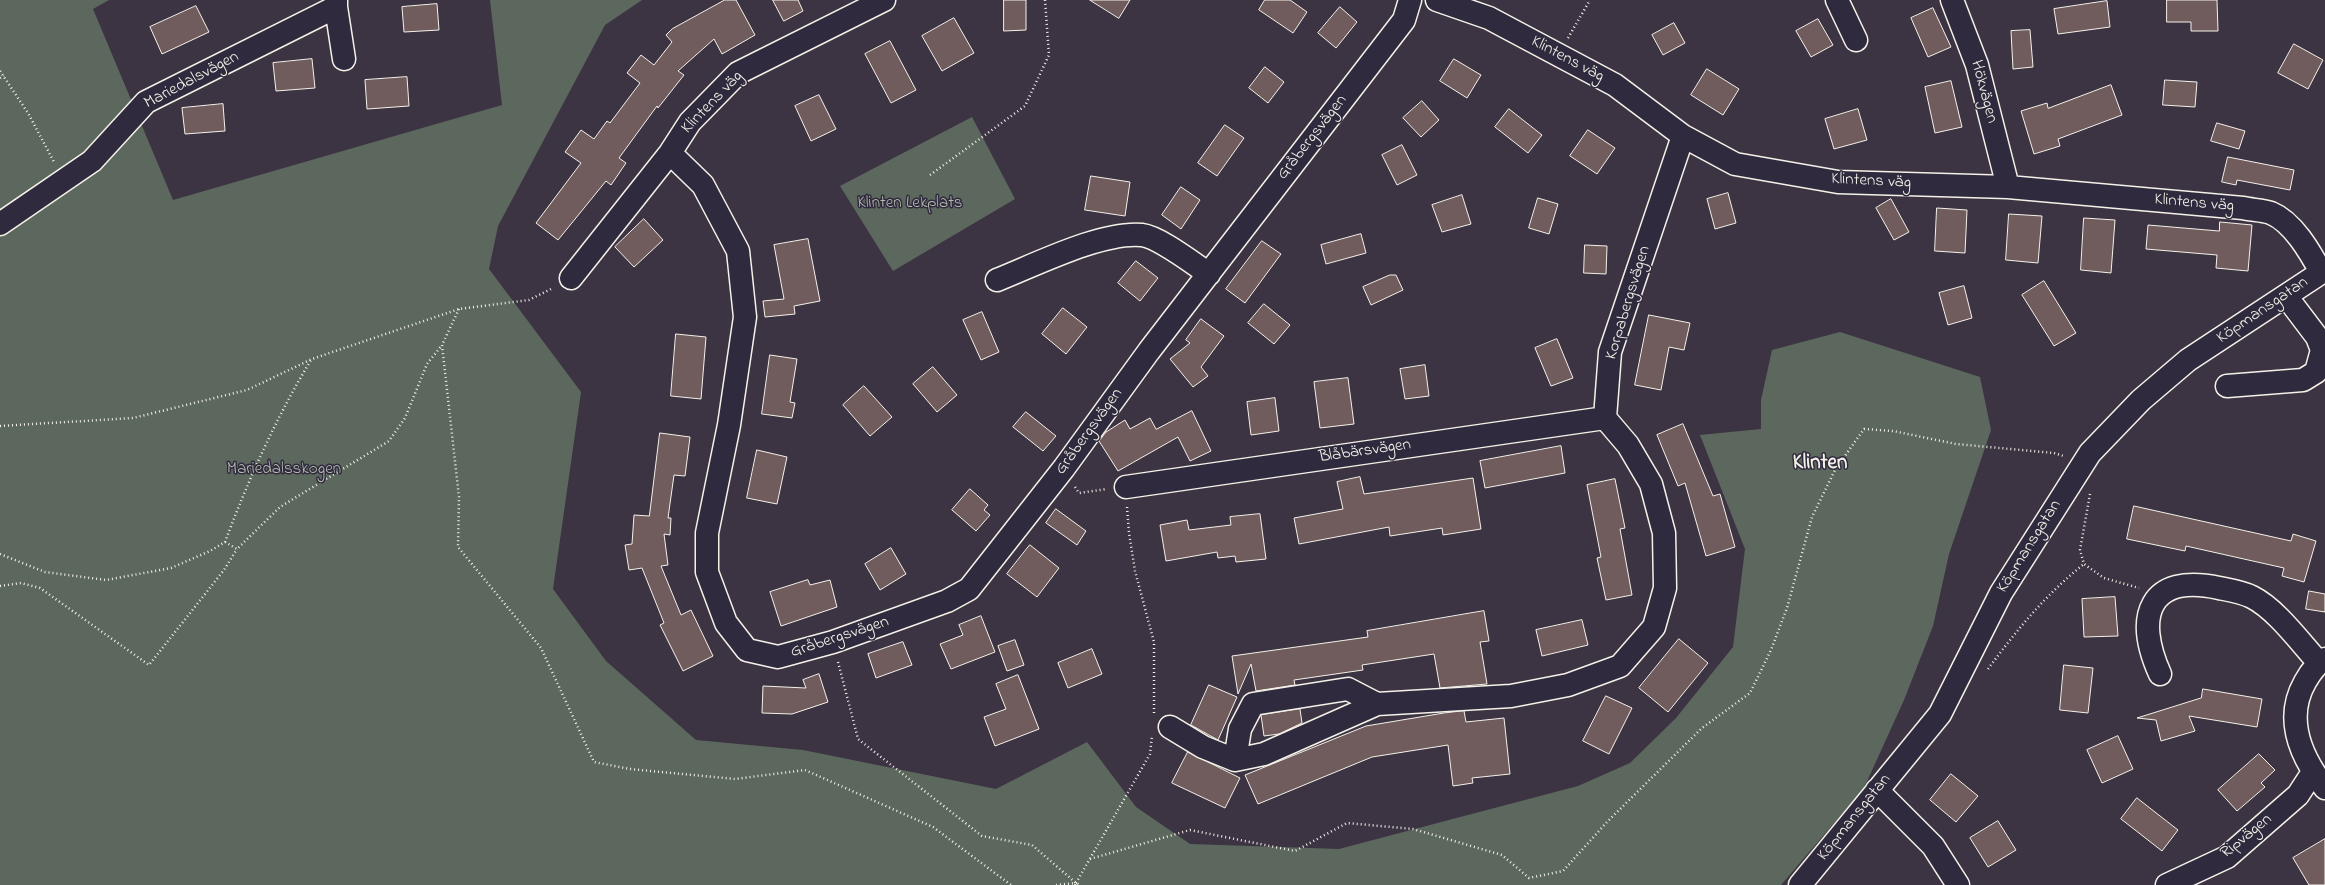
<!DOCTYPE html>
<meta charset="utf-8">
<style>
body{margin:0}
canvas{display:block;background:#3c3443}
</style>
<canvas width="2325" height="885"></canvas>
<script>
const g = document.querySelector('canvas').getContext('2d');
g.lineJoin = 'round';
function paint(path, color) { g.fillStyle = color; g.fill(path, 'evenodd'); }
function strokePath(path, color, width, dash) { g.strokeStyle = color; g.lineWidth = width; g.lineCap = dash ? 'butt' : 'round'; g.setLineDash(dash || []); g.stroke(path); }
function label(font, color, halo, rows, align = 'center') {
  g.font = font + ' "Indie Flower",sans-serif'; g.lineWidth = 3; g.setLineDash([]); g.textBaseline = 'middle'; g.strokeStyle = halo; g.fillStyle = color; for (const [text, x, y, turn = 0] of rows) {
    g.save(); g.translate(x, y); g.rotate((+turn || 0) * Math.PI / 180); g.textAlign = isNaN(turn) ? turn : align; if (halo) g.strokeText(text, 0, 0); g.fillText(text, 0, 0); g.restore();
  }
}
paint(new Path2D(`
 M0,0H109L93,9L173,200L502,105L490,0H642L605,25L498,226L489,269L581,392L553,589L606,661L696,740L803,750L996,789L1087,742L1136,807L1190,844L1339,849L1578,786L1630,763L1676,718L1733,647L1745,549L1700,435L1761,429V400L1772,350L1840,332L1980,377L1991,430L1949,554L1933,626L1904,700L1864,788L1781,885H0Z
 M972,117L1015,199L893,271L840,186Z`), '#5c685d');
const building = new Path2D(`
 M725,0H736L755,35L722,54L714,39L678,71L684,75L658,108L657,106L619,158L626,163L611,185L606,181L558,240L536,223L581,163L565,152L581,130L594,139L607,121L610,123L640,83L627,73L641,55L654,65L672,42L666,35L672,29Z
 M773,0H798L803,11L784,21Z
 M1004,0H1026V30L1004,31Z
 M1090,0H1130L1119,18Z
 M1265,0H1290L1307,12L1293,33L1259,10Z
 M2167,0H2217L2218,31H2191V22H2167Z
 M2107,1L2110,27L2058,34L2054,9Z
 M437,4L439,30L404,32L402,7Z
 M196,6L209,32L162,54L150,27Z
 M1340,7L1357,22L1336,48L1318,33Z
 M1933,8L1951,47L1928,57L1911,18Z
 M954,18L974,53L942,71L922,36Z
 M1818,19L1833,45L1811,57L1796,31Z
 M1674,23L1685,43L1663,55L1652,35Z
 M2030,30L2033,67L2013,69L2011,31Z
 M890,41L916,90L891,103L865,54Z
 M2294,44L2323,60L2308,89L2278,73Z
 M312,59L315,88L276,91L273,63Z
 M1454,59L1481,75L1467,98L1440,81Z
 M1265,67L1284,82L1268,103L1249,88Z
 M1707,69L1739,89L1723,115L1691,95Z
 M407,77L409,106L367,109L365,80Z
 M2165,80L2197,82L2195,107L2163,105Z
 M1951,81L1962,127L1935,133L1925,87Z
 M2111,85L2122,115L2058,139L2060,146L2034,154L2021,111L2047,103L2048,108Z
 M819,95L836,129L811,141L795,106Z
 M1422,101L1439,120L1421,137L1403,118Z
 M223,104L225,131L185,134L182,108Z
 M1509,109L1542,135L1528,153L1495,127Z
 M1858,109L1867,140L1834,149L1825,119Z
 M2217,123L2245,131L2239,149L2211,141Z
 M1225,125L1244,138L1217,176L1198,163Z
 M1588,130L1615,148L1597,174L1570,156Z
 M1402,145L1417,175L1397,185L1382,155Z
 M2228,157L2294,170L2290,190L2237,180L2236,185L2222,182Z
 M1091,176L1130,182L1125,216L1085,210Z
 M1181,187L1200,200L1181,229L1162,215Z
 M1728,193L1736,223L1715,229L1707,199Z
 M1462,195L1471,224L1442,232L1432,205Z
 M1538,198L1558,204L1549,234L1529,228Z
 M1891,199L1909,232L1894,240L1876,208Z
 M1937,208L1967,210L1965,253L1935,251Z
 M2009,214L2042,216L2038,263L2006,260Z
 M2084,218L2115,220L2111,273L2081,270Z
 M644,219L663,240L634,267L615,247Z
 M2220,222L2252,225L2248,271L2216,268L2217,255L2146,249L2148,225L2219,231Z
 M1361,234L1366,253L1326,264L1321,245Z
 M808,239L820,301L794,306L795,314L765,317L763,301L784,299L774,245Z
 M1262,241L1281,254L1245,303L1226,289Z
 M1585,245L1607,246L1606,274L1584,273Z
 M1136,261L1158,278L1140,301L1118,283Z
 M1390,275H1396L1403,290L1371,305L1363,287Z
 M2044,281L2076,333L2054,346L2022,295Z
 M1964,286L1972,318L1948,325L1939,293Z
 M1264,304L1290,325L1274,344L1248,323Z
 M1063,308L1087,327L1066,354L1042,334Z
 M982,312L999,352L981,360L963,320Z
 M1649,315L1690,323L1684,350L1669,347L1661,390L1635,385Z
 M1201,319L1224,336L1201,367L1208,376L1193,387L1170,359L1190,343L1186,340Z
 M676,334L706,337L701,399L671,396Z
 M1557,339L1573,378L1551,386L1535,348Z
 M770,355L797,359L790,402L795,403L792,418L762,414Z
 M1425,365L1429,396L1405,399L1400,369Z
 M933,367L957,395L937,412L913,384Z
 M1348,378L1354,424L1320,428L1314,382Z
 M864,386L892,417L870,436L843,405Z
 M1275,398L1279,431L1251,435L1247,402Z
 M1192,411L1211,451L1190,461L1178,437L1118,471L1099,441L1106,432L1125,420L1130,429L1150,418L1156,429Z
 M1026,412L1056,436L1043,451L1013,427Z
 M1683,424L1713,496L1720,494L1735,547L1706,556L1685,483L1678,486L1657,435Z
 M660,433L690,437L685,476L674,475L668,518H671L670,535L664,534L668,565L661,566L681,615L691,610L713,656L683,671L660,625L664,623L642,568L629,570L625,545L632,544L634,515L649,516Z
 M1561,446L1565,473L1485,488L1480,461Z
 M757,450L787,457L777,504L747,498Z
 M1360,477L1364,494L1473,478L1481,529L1443,535L1442,528L1390,536L1389,527L1299,544L1294,518L1343,509L1337,482Z
 M1615,479L1625,528L1620,529L1632,595L1606,600L1597,558L1601,557L1587,485Z
 M970,489L988,505L984,510L990,515L976,531L952,510Z
 M2134,506L2291,541L2293,534L2316,541L2304,582L2282,576L2284,568L2186,546L2185,551L2127,539Z
 M1056,509L1086,531L1077,545L1046,523Z
 M1260,514L1266,559L1236,562L1235,556L1218,558L1217,552L1166,561L1160,525L1187,520L1189,530L1231,525L1230,517Z
 M1030,545L1059,568L1037,597L1007,574Z
 M891,548L906,574L880,590L865,564Z
 M808,580L810,585L830,580L837,607L781,626L770,592Z
 M2309,591L2325,594V612L2306,609Z
 M2115,597L2118,636L2084,637L2082,599Z
 M1484,611L1489,641L1480,642L1487,684L1440,688L1434,654L1362,665L1363,670L1294,680L1295,685L1256,691L1251,664L1238,694L1232,656L1368,637L1367,631Z
 M981,616L995,652L951,669L940,644L963,635L959,625Z
 M1582,620L1588,645L1542,656L1536,630Z
 M1679,639L1708,663L1668,712L1639,688Z
 M1015,640L1024,665L1007,671L998,646Z
 M903,642L912,665L876,678L868,654Z
 M1092,649L1102,674L1068,688L1058,663Z
 M2064,665L2093,668L2088,713L2060,710Z
 M819,674L828,702L792,714L762,713L763,686L806,688L803,680Z
 M1018,675L1039,729L995,746L984,717L1006,709L996,684Z
 M1209,685L1237,697L1218,740L1191,725Z
 M2203,689L2262,699L2257,727L2189,716L2195,731L2161,741L2156,720L2137,718L2201,698Z
 M1606,696L1632,708L1609,754L1583,741Z
 M1300,709L1302,723L1279,734L1264,736L1261,715Z
 M1464,711L1466,722L1504,718L1510,774L1472,778L1473,783L1453,786L1448,745L1372,757L1258,804L1245,775L1366,726L1444,713Z
 M2118,736L2133,769L2102,783L2087,750Z
 M1188,752L1240,778L1225,808L1172,783Z
 M2259,754L2275,770L2261,783L2265,787L2237,811L2218,790Z
 M1951,774L1978,796L1956,822L1930,800Z
 M2137,798L2178,830L2162,851L2121,819Z
 M1998,821L2016,850L1988,867L1970,838Z
 M2325,839V885H2309L2293,858Z`);
paint(building, '#705c5d');
strokePath(building, '#f4f1e8', 1);
const minor = new Path2D(`
 M1437,0L1489,18L1615,85L1683,136L1735,164L1838,182L2008,187L2243,208C2251,210 2263,210 2271,213C2293,222 2310,252 2321,272
 M1837,0L1856,40
 M1952,0L1977,65L2008,187
 M336,7L344,59
 M670,153L703,185L738,251L745,317L729,425L707,533V572L726,623L747,650L778,657L833,642L947,601L969,589L1064,468L1149,351L1404,20L1410,0
 M0,224L92,161L146,102L336,7V0
 M571,278L670,153L690,122L738,73L884,0
 M997,280C1035,265 1102,231 1142,235C1159,237 1194,264 1209,274
 M2227,386L2303,380L2316,372L2322,350L2317,337L2286,296
 M1126,487L1605,418
 M2325,659C2316,664 2310,673 2305,682C2284,719 2301,757 2325,788
 M2160,674C2134,616 2149,573 2219,588C2229,590 2242,592 2252,597C2276,609 2300,642 2319,663
 M1170,727L1203,747L1235,760L1264,754L1377,704L1511,696L1568,685L1620,666L1654,627L1665,588L1664,533L1651,484L1628,445L1605,418L1610,352L1683,136
 M1235,760L1240,729L1253,704L1348,689L1377,704
 M1877,790L1933,846L1958,885
 M1800,885L1940,714L2001,593L2090,453L2141,400L2188,360L2325,270
 M2167,885L2227,857L2298,795L2313,772`);
strokePath(minor, '#f4f1e8', 25);
strokePath(new Path2D(`
 M1568,38L1590,0
 M0,71L28,113L54,162
 M0,78L4,76
 M930,175L1025,106L1049,55L1045,0
 M459,309L442,345L459,497L458,547L541,648L594,762L630,769L735,779L805,770L933,827L1011,885
 M0,426L133,418L247,390L312,359L459,309L529,300L553,288
 M1075,487L1079,493L1107,489
 M2090,494L2080,550L2084,564L2104,578L2139,588
 M1127,507L1129,533L1135,571L1154,642V714
 M225,542L237,549L280,507L389,441L405,418L427,364L442,345
 M0,554L45,572L106,580L171,568L210,551L225,542C249,478 276,418 311,360
 M0,586L21,583L40,588L149,665L224,570L237,549
 M838,662L858,739L982,836L1032,845L1076,883
 M1988,669C2016,631 2046,594 2084,564
 M1090,859L1190,830L1295,851L1347,823L1413,829L1502,855L1529,878L1563,871L1607,822L1702,728L1750,693L1771,650L1787,608L1812,517L1835,470L1864,429L1893,431L1956,444L2054,453L2064,456
 M1056,885L1076,883L1150,754L1152,736
 M1075,885L1076,883L1080,885`), '#f4f1e8', 2.5, [1, 3]);
strokePath(minor, '#2f2a3d', 22);
label('17px', '#f4f1e8', '#2f2a3d', [
 ["Klintens väg",1567,60,28],
 ["Mariedalsvägen",192,81,-28],
 ["Hökvägen",1983,92,75],
 ["Klintens väg",713,103,-46],
 ["Gråbergsvägen",1313,138,-52],
 ["Klintens väg",1871,182,3],
 ["Klintens väg",2194,204,5],
 ["Korpabergsvägen",1629,303,-73],
 ["Köpmansgatan",2263,311,-34],
 ["Gråbergsvägen",1090,432,-54],
 ["Blåbärsvägen",1365,452,-8],
 ["Köpmansgatan",2030,547,-58],
 ["Gråbergsvägen",840,638,-18],
 ["Köpmansgatan",1855,818,-51],
 ["Ripvägen",2247,837,-39]
]);
label('17px', '#b7bab0', '#2f2a3d', [
 ["Klinten Lekplats",910,204],
 ["Mariedalsskogen",284,470]
]);
label('bold 21px', '#f4f1e8', '#2f2a3d', [
 ["Klinten",1820,465]
]);
</script>
